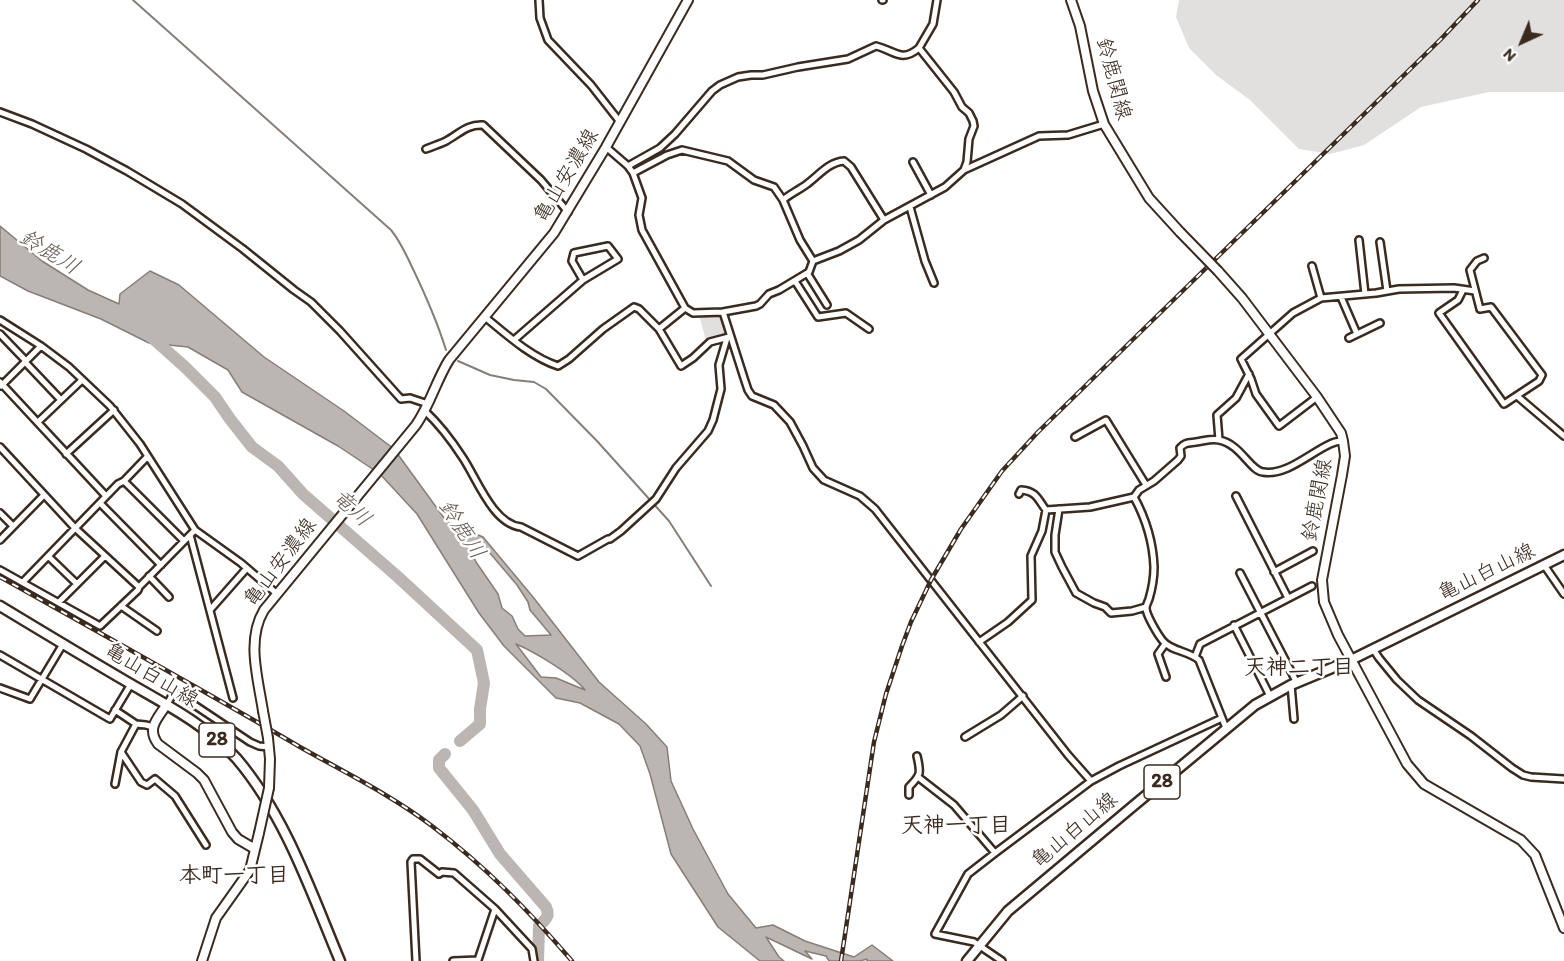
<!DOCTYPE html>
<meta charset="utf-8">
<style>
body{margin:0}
#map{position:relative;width:1564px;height:961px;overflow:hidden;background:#fff;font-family:Itim,sans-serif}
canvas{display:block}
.north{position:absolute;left:1492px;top:12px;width:60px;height:60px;-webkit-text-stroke:4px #fff;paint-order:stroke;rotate:224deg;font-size:16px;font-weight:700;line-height:24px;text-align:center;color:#3b2a1e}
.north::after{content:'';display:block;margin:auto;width:21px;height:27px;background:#3b2a1e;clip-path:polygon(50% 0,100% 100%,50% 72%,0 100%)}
</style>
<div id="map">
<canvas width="1564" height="961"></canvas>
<div class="north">N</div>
</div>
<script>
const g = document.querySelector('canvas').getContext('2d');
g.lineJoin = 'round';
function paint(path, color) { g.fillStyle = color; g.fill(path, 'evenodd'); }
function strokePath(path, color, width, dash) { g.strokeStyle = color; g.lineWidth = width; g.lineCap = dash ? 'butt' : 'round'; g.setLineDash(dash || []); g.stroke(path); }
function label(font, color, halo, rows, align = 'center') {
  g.font = font + ' Itim,"Klee One",sans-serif'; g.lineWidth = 5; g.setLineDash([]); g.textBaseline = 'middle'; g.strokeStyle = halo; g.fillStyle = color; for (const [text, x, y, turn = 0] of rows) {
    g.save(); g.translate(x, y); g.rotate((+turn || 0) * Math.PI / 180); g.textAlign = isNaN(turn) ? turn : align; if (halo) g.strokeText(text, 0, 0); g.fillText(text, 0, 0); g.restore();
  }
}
paint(new Path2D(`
 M1179,0H1564V92H1489L1421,107L1364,145L1330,154L1299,149L1250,100L1216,75L1189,48L1176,17Z
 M717,314L721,316L725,330L724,336L706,340L699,315Z`), '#e2e0de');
const water = new Path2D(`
 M0,226L42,261L88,290L119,304L120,294L150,271L179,285L264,357L344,411L394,449L447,522L483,537L533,597L599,682L646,724L667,747L671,781L693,829L728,894L756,928L773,925L805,941L854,957L872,945L893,961H867V959L860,961H829L826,956L805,951L812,959L766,937L779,957L784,961H760L718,927L671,854L650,774L640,746L619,724L580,703L556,698L504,646L479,613L417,514L380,474L338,446L242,392L228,370L188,347L149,343L101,319L28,291L0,276ZM467,542L484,546L517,585L528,602L530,610L551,635L525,636L518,629L512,616L502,608L498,594L476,562ZM516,644C535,652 573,675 585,690L556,678L541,677Z`);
paint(water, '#bcb6b3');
strokePath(water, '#887e77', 1.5);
strokePath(new Path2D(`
 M133,0L391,230C400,241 406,254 412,267C425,294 437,321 446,350
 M458,361L490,375L514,380L534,382L546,389L597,441L669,521L711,586`), '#887e77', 2);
strokePath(new Path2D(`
 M148,334L185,367L215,397L230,419L252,447L278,466L303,494L398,577L477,650L484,683L480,709V724L460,741
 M445,754L439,760V768L473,810L500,854L546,907C549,914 548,917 543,922
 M538,961L539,926`), '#bcb6b3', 12);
const street = new Path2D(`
 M539,0L540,18L548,40L591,85L620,122
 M882,0H883
 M919,48L933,24L937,0
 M0,112L32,124L86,149L127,171L182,204L243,249L294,290L311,302L340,331L401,399L410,398L428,404
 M606,147L628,166L633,173L642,198L639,215L642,230L685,308L693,313L723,312L756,306L760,304L769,294L779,290L809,272L813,261L839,251L859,240L884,220L945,187L964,170L1039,136L1068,135L1104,124
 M426,149C433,146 440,144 446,141C459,134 467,124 483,125L541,180L568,212
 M913,162L931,195
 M628,166L660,148L675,134L712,91L720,85L738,77L751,75H763L798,67L848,59L876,46C896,51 901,63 919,48L954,92L962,107L969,113L973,121L974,126L969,139L967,162L964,170
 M633,173L667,155L682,150L728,161L754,180L774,187L783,200L800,240L813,261
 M783,200C790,194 799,190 807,184C819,175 829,162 844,161L851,167L884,220
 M910,207L925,261L934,283
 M1359,240L1365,294
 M1380,242L1387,291
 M1312,266L1321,298
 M807,273L827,305
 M795,281L818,317L846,313L869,329
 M1463,290L1458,300L1439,313L1504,404L1539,381L1542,375L1491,307L1480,309L1470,270L1477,261L1484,258
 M1341,297L1357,334
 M723,312L744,378L748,390L752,396L774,405L790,422L803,446L813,468L824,480L860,496L875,509L1068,755L1091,781
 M485,317C507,335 531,357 558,366L569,359L603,329L634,307L639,309L659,329L685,308
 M0,320L41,346L69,367L110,406L140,444L195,530L241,563L276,593
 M659,329L681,366L693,358L710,342L729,337
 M0,334L26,361
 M1349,338L1380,323
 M514,340L583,280L618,259L608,246L574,253L572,261L583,280
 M25,362L61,400
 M0,382L106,496
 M1,386L41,346
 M1517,396L1564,436
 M1317,397L1279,426L1256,394L1251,379L1241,359L1293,313L1321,298L1376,293L1399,289L1454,288L1475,291
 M425,411C440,425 452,441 463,458C477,479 493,524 521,527L578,556L608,539H610L621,531L656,499L676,468L708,431L713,420L721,389L719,365L727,338
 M38,422L82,380
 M1075,437L1106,420L1146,485
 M1219,440L1217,415L1236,398L1249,374
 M0,447L75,528L139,587
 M66,454L114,410
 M124,481L184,541
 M1019,494L1021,490C1037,491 1038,500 1046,510
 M1236,496L1288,598
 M1134,497C1146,519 1153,541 1154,567C1154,578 1152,589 1149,599C1148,602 1146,605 1146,608C1146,615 1158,635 1163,641C1171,651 1189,651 1199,660L1226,728
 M100,503L161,565
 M1059,509L1055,535V552L1062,567L1076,593L1094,603L1105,607L1111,613L1132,611L1146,607
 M0,513L13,526
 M190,535L233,698
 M0,540L44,495
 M48,556L77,584
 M1544,565L1564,594
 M0,570L100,626L138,590L139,587L195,530
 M1274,572L1313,551
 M1240,573L1297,683
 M149,576L169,597
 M23,582L118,484L124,481L147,457
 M59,602L105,556
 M121,606L157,631
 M210,610L247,568
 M1234,625L1270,696
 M979,642L1008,622L1032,600L1031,556L1042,531L1046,510L1090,507L1134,497L1139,490L1154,481L1178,460L1181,456L1180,448C1185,442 1189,443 1196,442C1204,441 1212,438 1219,440C1241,444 1250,471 1263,472C1286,476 1310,453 1330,444C1334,442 1339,441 1343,441
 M1165,644L1158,654L1166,677
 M1373,649L1379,658L1397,680L1418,700L1471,736L1512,768L1523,775L1531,777L1564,779
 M0,655L110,719L131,684
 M1195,657L1200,644L1312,586
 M1291,685L1294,719
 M0,688L30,699L63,644
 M167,704L173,694H178L250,742L259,746L269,747
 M115,710L136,724
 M965,737L1001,715L1023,696
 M121,752L141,782L147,785L155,779L175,796L206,845
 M918,777L954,805L995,853
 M115,784L121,752L136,724L146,725L153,727
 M909,795V787C921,775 921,773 917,756
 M416,961L411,862L413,859H420L439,874L442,872L454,873L495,909
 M453,961L478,960L495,909L532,949L534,961
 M1002,961L974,942L935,934L968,874L995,853L1091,781L1119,766L1222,718`);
const secondary = new Path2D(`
 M1071,0L1080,26L1093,91L1104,124L1149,198L1180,232
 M1218,271L1242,298L1317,397L1341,433L1343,441L1345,456L1342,475L1322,580L1324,602L1338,635L1407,764L1424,784L1521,840L1535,855L1564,928
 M167,704C158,718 146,728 158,744L197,773L204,780L232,832L238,839L255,849
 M263,711C258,678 246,640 264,610L416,425C430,405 436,381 449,360L554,233L606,147L688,0
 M268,738L270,759L269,788
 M202,961L216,918L250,870L259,833`);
const primary = new Path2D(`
 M0,606C43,632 86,658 129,683C167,705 208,726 237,759C286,817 311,892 340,961
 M967,961L1008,911L1132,807L1255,705L1291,685L1351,660L1564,555`);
strokePath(street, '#3b2a1e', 10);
strokePath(secondary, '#3b2a1e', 12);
strokePath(primary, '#3b2a1e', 13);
strokePath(street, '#fff', 5);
strokePath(secondary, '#fff', 8);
strokePath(primary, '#fff', 8);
const rail = new Path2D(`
 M0,577C100,633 201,689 300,747C344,772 391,795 432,826C486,867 528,910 572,961
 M841,961L874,742L886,694L902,646L911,622L931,580L961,529L1002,471L1038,432L1441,39L1478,0`);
strokePath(rail, '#3b2a1e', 4.5);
strokePath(rail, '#fff', 2, [7]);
const secondaryBridge = new Path2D(`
 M1180,232L1218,271
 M263,711L268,738
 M259,833L269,788`);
strokePath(secondaryBridge, '#3b2a1e', 12, []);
strokePath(secondaryBridge, '#fff', 8);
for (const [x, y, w] of [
 [217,740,36],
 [1162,782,36]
]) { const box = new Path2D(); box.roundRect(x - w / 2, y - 17, w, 34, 4.5); g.fillStyle = '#fff'; g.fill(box); strokePath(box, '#3b2a1e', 1.5); }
label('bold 20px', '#3b2a1e', null, [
 ["28",217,740],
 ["28",1162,782]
]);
label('21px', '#3b2a1e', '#fff', [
 ["鈴鹿関線",1113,79,75],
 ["亀山安濃線",567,176,-59],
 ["鈴鹿関線",1318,500,-79],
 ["亀山安濃線",281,563,-53],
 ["亀山白山線",1487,573,-26],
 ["亀山白山線",151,676,31],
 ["亀山白山線",1075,831,-40]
]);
label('italic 22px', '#685b52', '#fff', [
 ["鈴鹿川",49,253,32],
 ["竜川",351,509,42],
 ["鈴鹿川",461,530,57]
]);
label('bold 22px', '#3b2a1e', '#fff', [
 ["天神二丁目",1299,668],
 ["天神一丁目",956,826],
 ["本町一丁目",234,876]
]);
</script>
